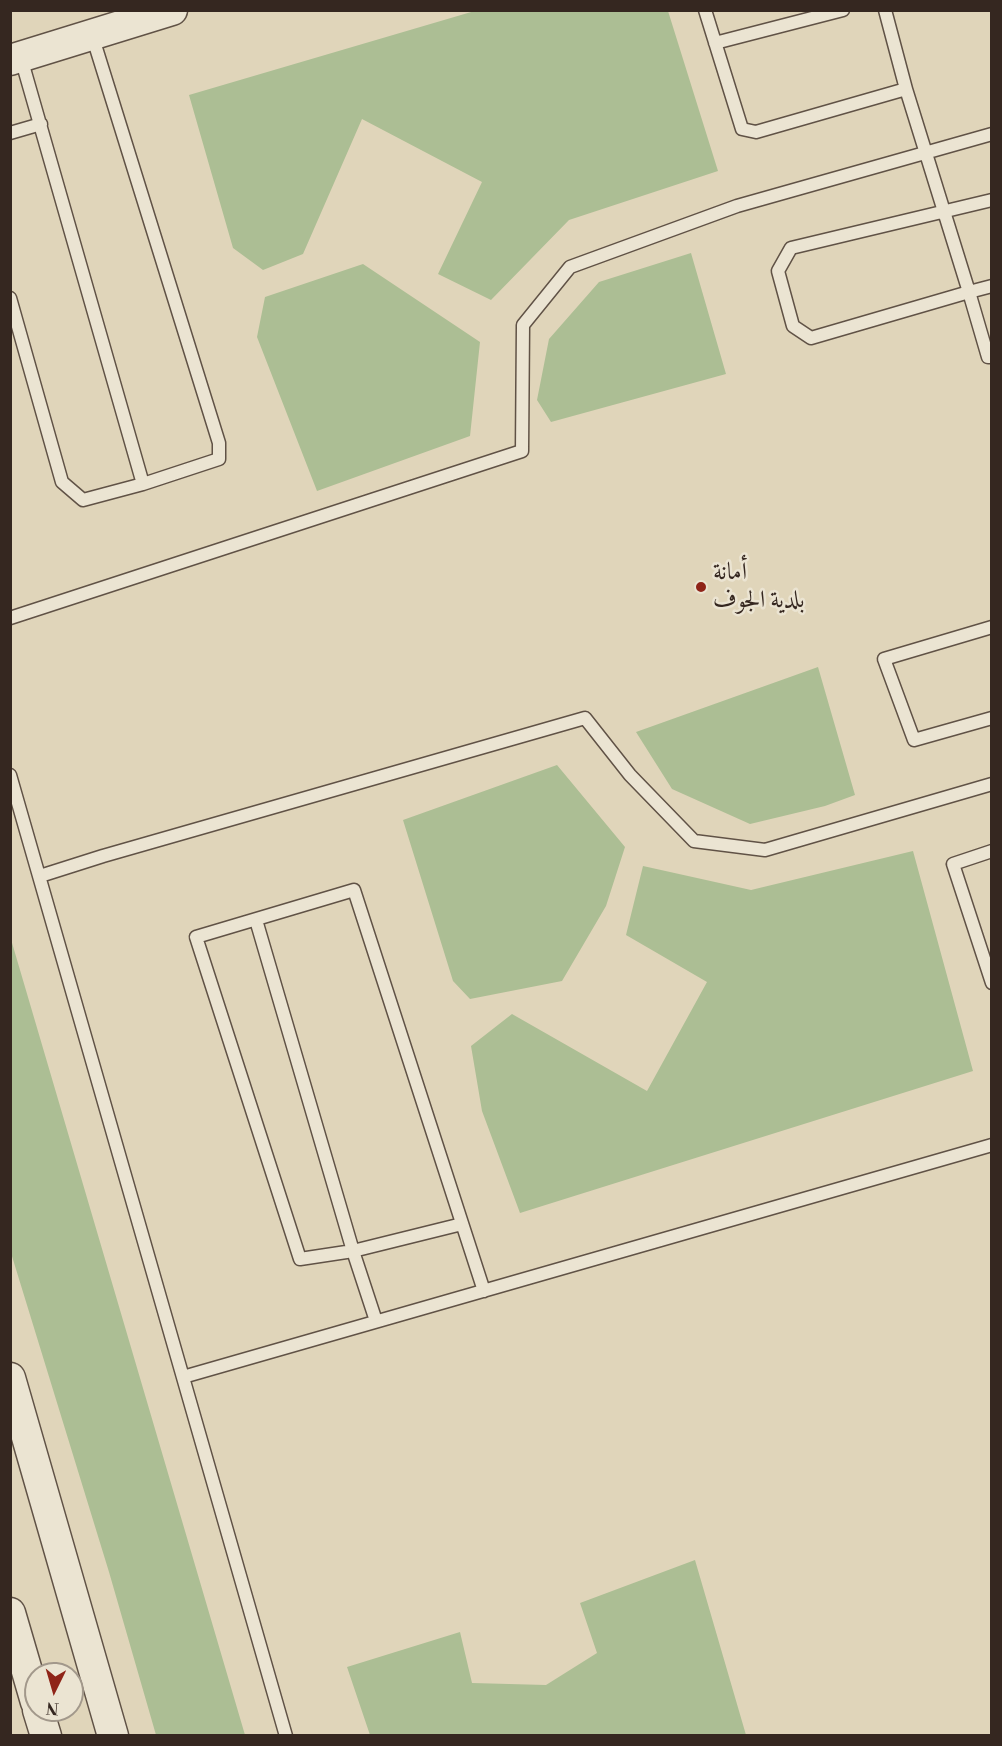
<!DOCTYPE html>
<meta charset="utf-8">
<style>
body{margin:0}
#map{position:relative;width:1002px;height:1746px;overflow:hidden;background:#e0d5ba;font-family:"Libre Bodoni",serif}
canvas{display:block}
.frame{position:absolute;inset:0;border:12px solid #352720;pointer-events:none}
.north{position:absolute;left:24px;top:1662px;width:60px;height:60px;box-sizing:border-box;background:#ebe4d2;border:2px solid #a2988b;border-radius:50%;rotate:185deg;font-size:16px;font-weight:700;line-height:24px;text-align:center;color:#352720}
.north::after{content:'';display:block;margin:auto;width:21px;height:27px;background:#8f2418;clip-path:polygon(50% 0,100% 100%,50% 72%,0 100%)}
</style>
<div id="map">
<canvas width="1002" height="1746"></canvas>
<div class="frame"></div>
<div class="north">N</div>
</div>
<script>
const g = document.querySelector('canvas').getContext('2d');
g.lineJoin = 'round';
function paint(path, color) { g.fillStyle = color; g.fill(path, 'evenodd'); }
function strokePath(path, color, width, dash) { g.strokeStyle = color; g.lineWidth = width; g.lineCap = dash ? 'butt' : 'round'; g.setLineDash(dash || []); g.stroke(path); }
function label(font, color, halo, rows, align = 'center') {
  g.font = font + ' "Libre Bodoni",Amiri,serif'; g.lineWidth = 5; g.setLineDash([]); g.textBaseline = 'middle'; g.strokeStyle = halo; g.fillStyle = color; for (const [text, x, y, turn = 0] of rows) {
    g.save(); g.translate(x, y); g.rotate((+turn || 0) * Math.PI / 180); g.textAlign = isNaN(turn) ? turn : align; if (halo) g.strokeText(text, 0, 0); g.fillText(text, 0, 0); g.restore();
  }
}
paint(new Path2D(`
 M478,10L668,11L718,171L569,220L491,300L438,274L482,182L362,119L303,254L263,270L233,248L189,95Z
 M691,253L726,374L551,422L537,400L549,339L599,282Z
 M363,264L480,342L470,436L317,491L257,337L265,297Z
 M818,667L855,795L825,806L750,824L672,789L636,732Z
 M557,765L625,847L606,906L562,981L470,999L453,981L403,820Z
 M913,851L973,1071L520,1213L482,1111L471,1046L512,1014L647,1091L707,982L626,935L643,866L751,890Z
 M10,936L245,1735H156L109,1572L11,1253Z
 M695,1560L746,1735H370L347,1667L460,1632L472,1683L546,1685L597,1653L580,1603Z`), '#acbe94');
const service = new Path2D(`
 M705,10L742,129L756,132L906,89L969,292L992,286
 M885,10L906,89
 M92,35L219,443V459L143,484
 M715,43L843,10
 M10,133L41,124
 M992,200L791,248L778,271L793,326L811,338L969,292L988,357H992
 M10,298L62,482L83,500L143,484L21,58
 M10,618L522,451L523,325L570,267L737,206L992,134
 M992,627L884,659L914,740L992,718
 M10,775L286,1736
 M992,851L953,864L992,983
 M40,876L103,856L585,718L630,775L694,841L765,850L992,784
 M256,920L353,1251L462,1224
 M376,1321L353,1251L300,1259L196,937L354,890L484,1291
 M183,1377L992,1145`);
const tertiary = new Path2D(`
 M10,60L172,10
 M10,1378L113,1736
 M10,1613L36,1702
 M38,1710L46,1736`);
strokePath(service, '#605246', 15);
strokePath(tertiary, '#605246', 33);
strokePath(service, '#ebe4d2', 12);
strokePath(tertiary, '#ebe4d2', 30);
for (const [x, y, r, color] of [
 [701,587,6,"#8f2418"]
]) { const dot = new Path2D(); dot.arc(x, y, r, 0, 2 * Math.PI); g.fillStyle = color; g.fill(dot); strokePath(dot, '#ebe4d2', 2); }
label('24px', '#352720', '#ebe4d2', [
 ["أمانة",713,573],
 ["بلدية الجوف",713,601]
], 'left');
</script>
